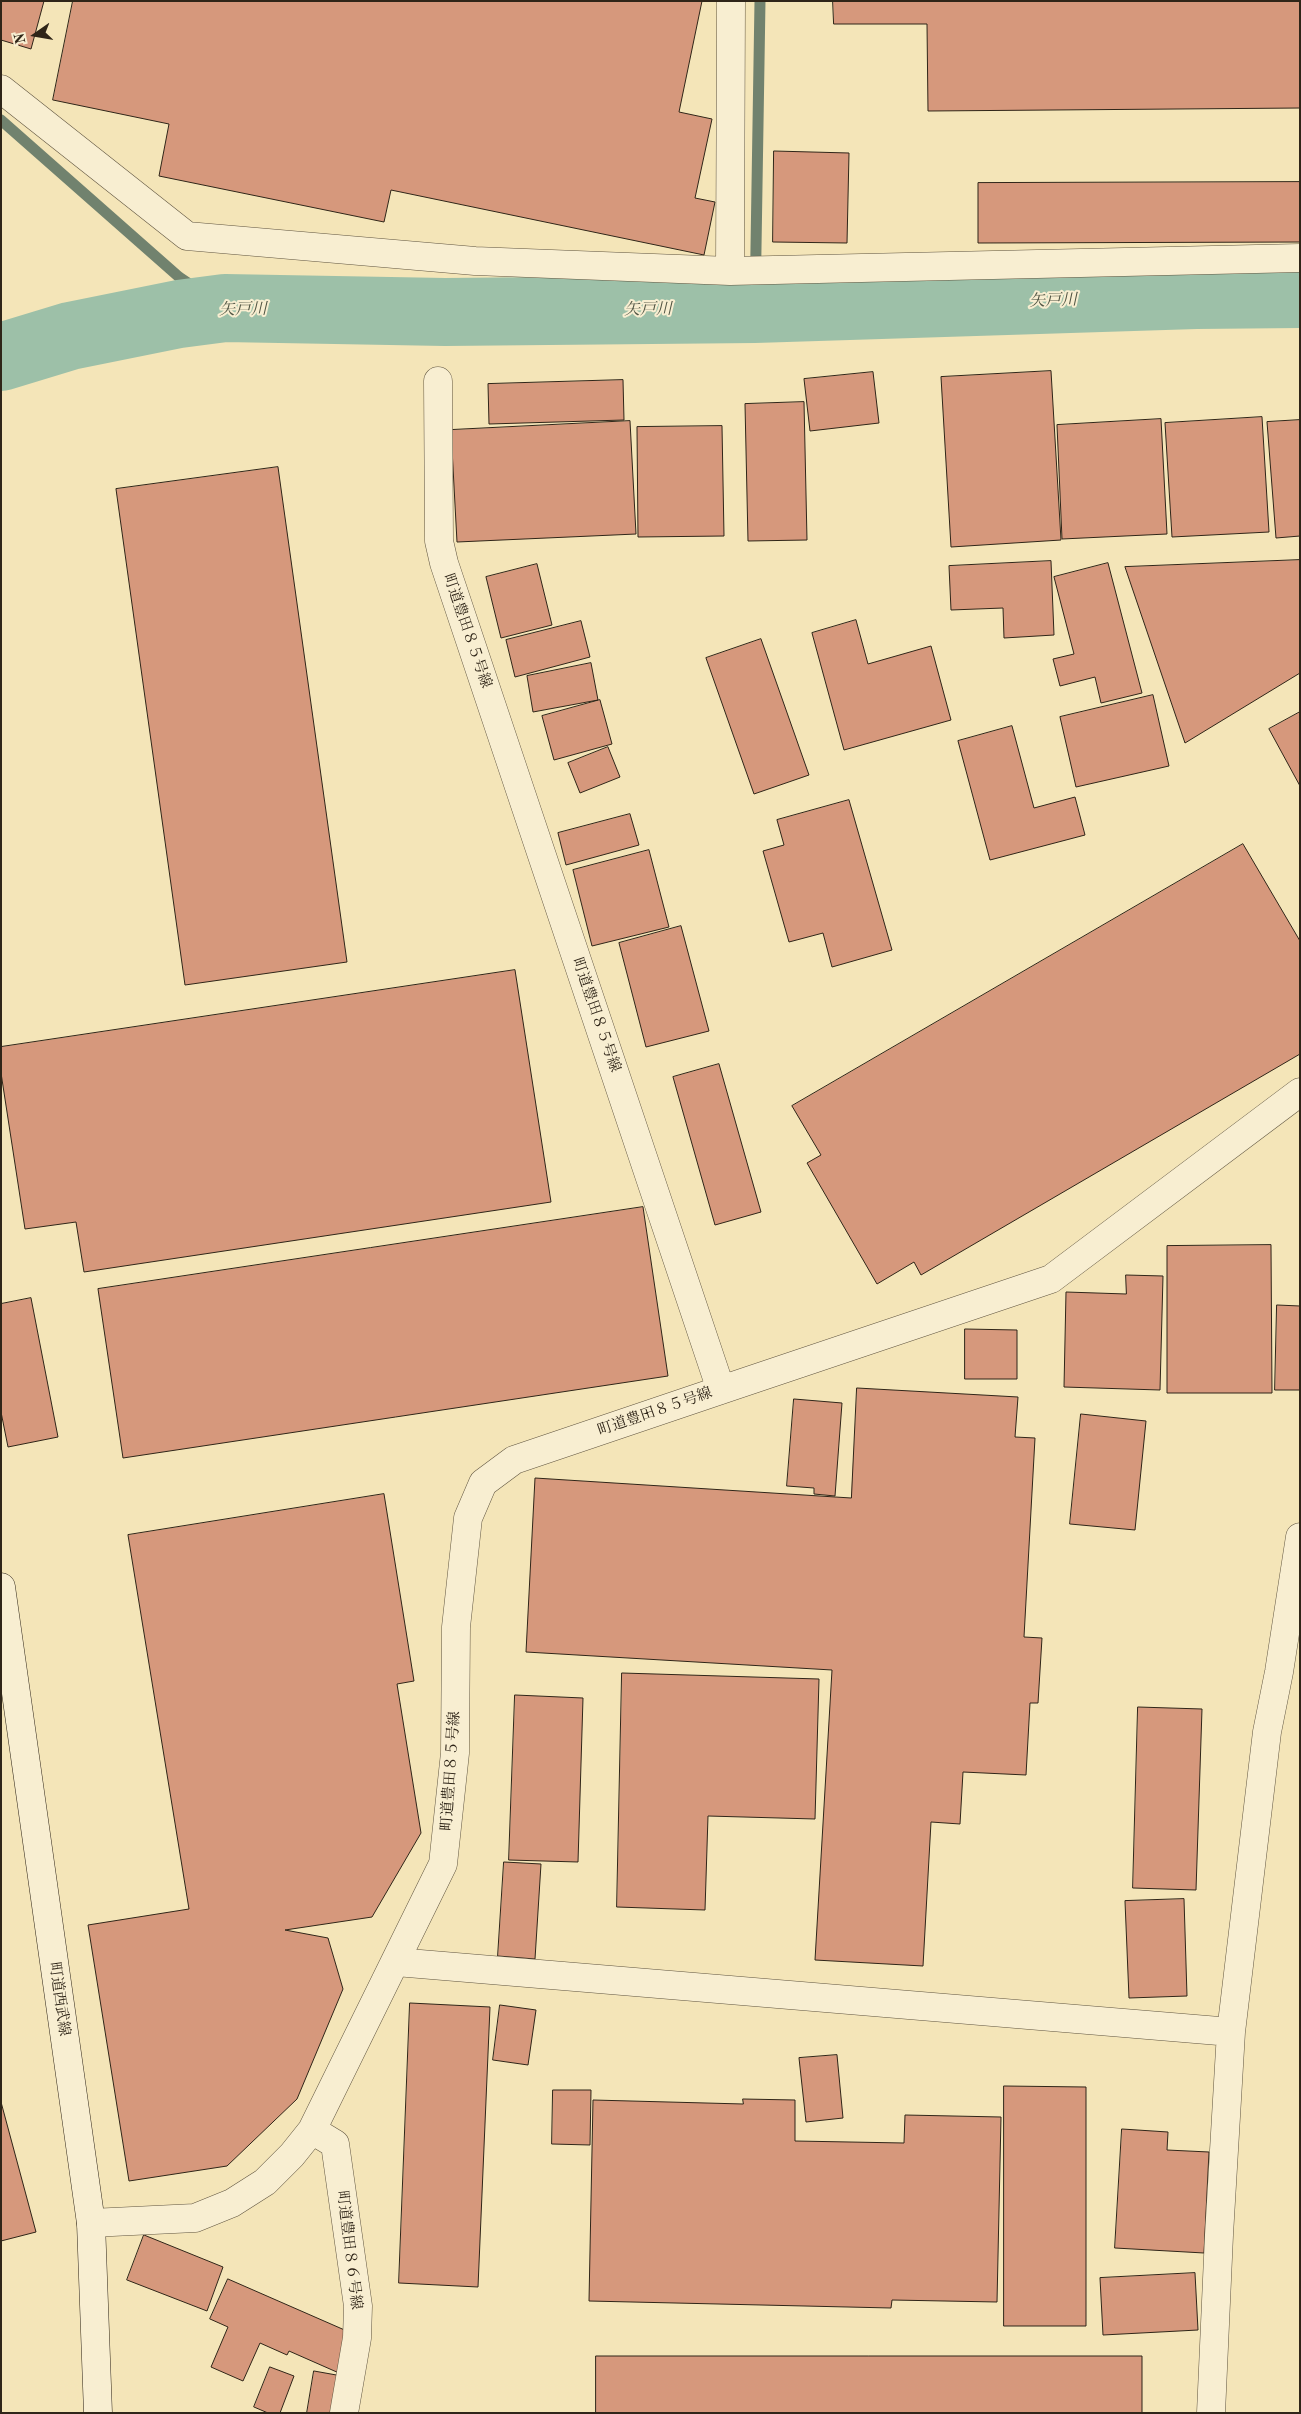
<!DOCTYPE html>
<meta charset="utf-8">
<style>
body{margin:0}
#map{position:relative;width:1301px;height:2414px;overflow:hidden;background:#f4e5b8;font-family:"Old Standard TT",serif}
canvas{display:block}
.frame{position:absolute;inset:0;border:2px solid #2f2518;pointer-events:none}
.north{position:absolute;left:10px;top:10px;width:50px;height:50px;-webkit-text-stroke:4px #f8eed1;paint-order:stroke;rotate:257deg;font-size:14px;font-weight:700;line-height:20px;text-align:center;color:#2f2518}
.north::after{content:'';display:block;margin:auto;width:18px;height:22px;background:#2f2518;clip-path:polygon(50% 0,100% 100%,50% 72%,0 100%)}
</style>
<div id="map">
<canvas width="1301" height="2414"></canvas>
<div class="frame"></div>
<div class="north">N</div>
</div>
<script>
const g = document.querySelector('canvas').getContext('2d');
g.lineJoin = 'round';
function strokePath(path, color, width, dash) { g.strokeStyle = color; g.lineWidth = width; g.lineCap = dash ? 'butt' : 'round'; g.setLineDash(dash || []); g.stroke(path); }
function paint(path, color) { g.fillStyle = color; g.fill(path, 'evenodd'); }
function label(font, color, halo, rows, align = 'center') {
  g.font = font + ' "Old Standard TT","Noto Serif JP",serif'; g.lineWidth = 4; g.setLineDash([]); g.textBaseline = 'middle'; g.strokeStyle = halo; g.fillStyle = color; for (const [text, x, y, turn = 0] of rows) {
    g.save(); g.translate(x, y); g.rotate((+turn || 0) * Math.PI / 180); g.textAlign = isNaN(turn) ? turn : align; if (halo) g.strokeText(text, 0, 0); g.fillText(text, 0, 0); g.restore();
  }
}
strokePath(new Path2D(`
 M1,120L179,277L225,308
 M755,309L760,1`), '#71826e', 11);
strokePath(new Path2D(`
 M1,357L70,336L179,314L225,308L445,312L755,309L1196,295L1300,294`), '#9dc0a8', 68);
const building = new Path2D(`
 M1,1H44L31,49L1,40Z
 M73,1H702L679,112L712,119L695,198L715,202L704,255L391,190L384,222L159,176L169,124L53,100Z
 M833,1H1300V108L928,111L927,24H834Z
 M774,151L849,153L847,243L773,242Z
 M1300,182V242L978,243V183Z
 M1051,371L1061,540L951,547L941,377Z
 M873,372L879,423L810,431L804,379Z
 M623,380L624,420L489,424L488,384Z
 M804,402L807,540L748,541L745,404Z
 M1262,417L1269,532L1172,537L1165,423Z
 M1161,419L1167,534L1062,539L1057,425Z
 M1300,420V536L1276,538L1267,422Z
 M630,421L636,534L457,542L451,430Z
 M722,426L724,536L638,537L637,427Z
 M278,467L347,962L185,985L116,489Z
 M1300,560V673L1185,743L1125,567Z
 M1051,561L1054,635L1004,638L1003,608L951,610L949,566Z
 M1108,563L1142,693L1101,703L1095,677L1060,686L1053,659L1074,654L1054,577Z
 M537,564L552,625L501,638L486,577Z
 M856,620L868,664L931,646L951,720L844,750L812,633Z
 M581,621L590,657L515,677L506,640Z
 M761,639L809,775L754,794L706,658Z
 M591,663L598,700L533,712L527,676Z
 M1153,695L1169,766L1076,787L1060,717Z
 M600,700L612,744L554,760L542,716Z
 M1300,712V786L1269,729Z
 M1012,726L1034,808L1075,797L1085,835L990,860L958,741Z
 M608,747L620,777L580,793L568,763Z
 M849,800L892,950L832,967L823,933L789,942L763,851L784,845L777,820Z
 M630,814L639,845L566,865L558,833Z
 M1243,844L1300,941V1054L921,1275L914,1262L877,1284L807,1163L821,1155L792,1106Z
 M649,850L669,927L592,946L573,870Z
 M681,926L709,1031L646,1047L619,943Z
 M515,970L551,1202L84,1272L76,1222L25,1229L1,1073V1047Z
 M719,1064L761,1212L715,1225L673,1077Z
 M643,1207L668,1376L123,1458L98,1289Z
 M1271,1245L1272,1393H1167V1246Z
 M1126,1275L1163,1276L1160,1390L1064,1387L1066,1292L1126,1294Z
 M31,1298L58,1437L8,1447L1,1412V1304Z
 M1277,1305L1300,1306V1390H1275Z
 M965,1329L1017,1330V1379H965Z
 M857,1388L1018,1397L1015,1437L1035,1438L1024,1637L1042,1638L1038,1703H1030L1026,1775L963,1772L960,1824L931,1822L923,1966L815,1960L832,1670L526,1652L535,1478L851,1498Z
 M794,1399L842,1403L835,1496L814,1494V1488L787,1486Z
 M1081,1414L1146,1421L1135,1530L1070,1524Z
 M384,1494L414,1681L397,1684L421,1833L372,1917L285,1930L328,1938L343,1989L297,2099L227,2166L129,2181L88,1925L189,1909L128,1535Z
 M622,1673L819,1679L815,1819L708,1816L705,1910L617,1907Z
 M515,1695L583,1698L578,1862L509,1860Z
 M1138,1707L1202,1709L1196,1890L1133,1888Z
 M504,1862L541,1864L535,1959L498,1956Z
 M1184,1899L1187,1996L1129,1998L1125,1901Z
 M410,2003L490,2007L478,2287L399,2283Z
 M500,2005L536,2010L528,2065L493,2060Z
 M837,2055L843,2118L806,2122L799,2058Z
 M1004,2086L1086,2087V2326H1004Z
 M553,2090H591L590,2145L552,2144Z
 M743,2099L795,2100V2141L904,2143L905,2115L1001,2117L997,2302L892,2300L891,2308L589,2301L593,2100L743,2104Z
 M1,2102L36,2232L1,2241Z
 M1122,2129L1168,2132L1167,2150L1209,2152L1204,2253L1115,2248Z
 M144,2235L223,2267L207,2311L127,2280Z
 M1195,2273L1198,2330L1103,2335L1100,2278Z
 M228,2279L356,2335L339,2373L289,2351L287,2355L260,2343L243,2381L211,2367L228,2327L210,2319Z
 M596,2356H1142V2413H596Z
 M270,2367L294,2376L280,2413H268L254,2407Z
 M314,2371L342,2376L336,2413H307Z`);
paint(building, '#d6987c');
strokePath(building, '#2f2518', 1);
const street = new Path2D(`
 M1,89L187,236L475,261L730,271L1300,258
 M730,271L731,1
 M721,1390L1051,1279L1300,1092
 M396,1962L1231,2032
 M312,2130L335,2144L358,2306L357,2338L344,2413
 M91,2223L195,2218L232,2203L265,2182L292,2155L312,2130L443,1864L455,1753L456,1627L468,1518L483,1483L514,1460L721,1390L444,563L439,541L438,381
 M1211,2413L1219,2235L1231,2032L1267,1732L1279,1672L1300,1537`);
const secondary = new Path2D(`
 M1,1587L91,2223L98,2413`);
strokePath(street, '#605540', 29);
strokePath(secondary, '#2f2518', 29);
strokePath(street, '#f8eed1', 28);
strokePath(secondary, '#f8eed1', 28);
label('15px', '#2f2518', '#f8eed1', [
 ["町道豊田８５号線",467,631,71],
 ["町道豊田８５号線",596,1015,71],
 ["町道豊田８５号線",655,1412,-19],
 ["町道豊田８５号線",451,1771,-86],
 ["町道西武線",59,1999,82],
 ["町道豊田８６号線",349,2250,83]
]);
label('italic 16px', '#505443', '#f8eed1', [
 ["矢戸川",1053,301,-2],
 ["矢戸川",243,310,-1],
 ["矢戸川",648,310,-1]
]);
</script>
